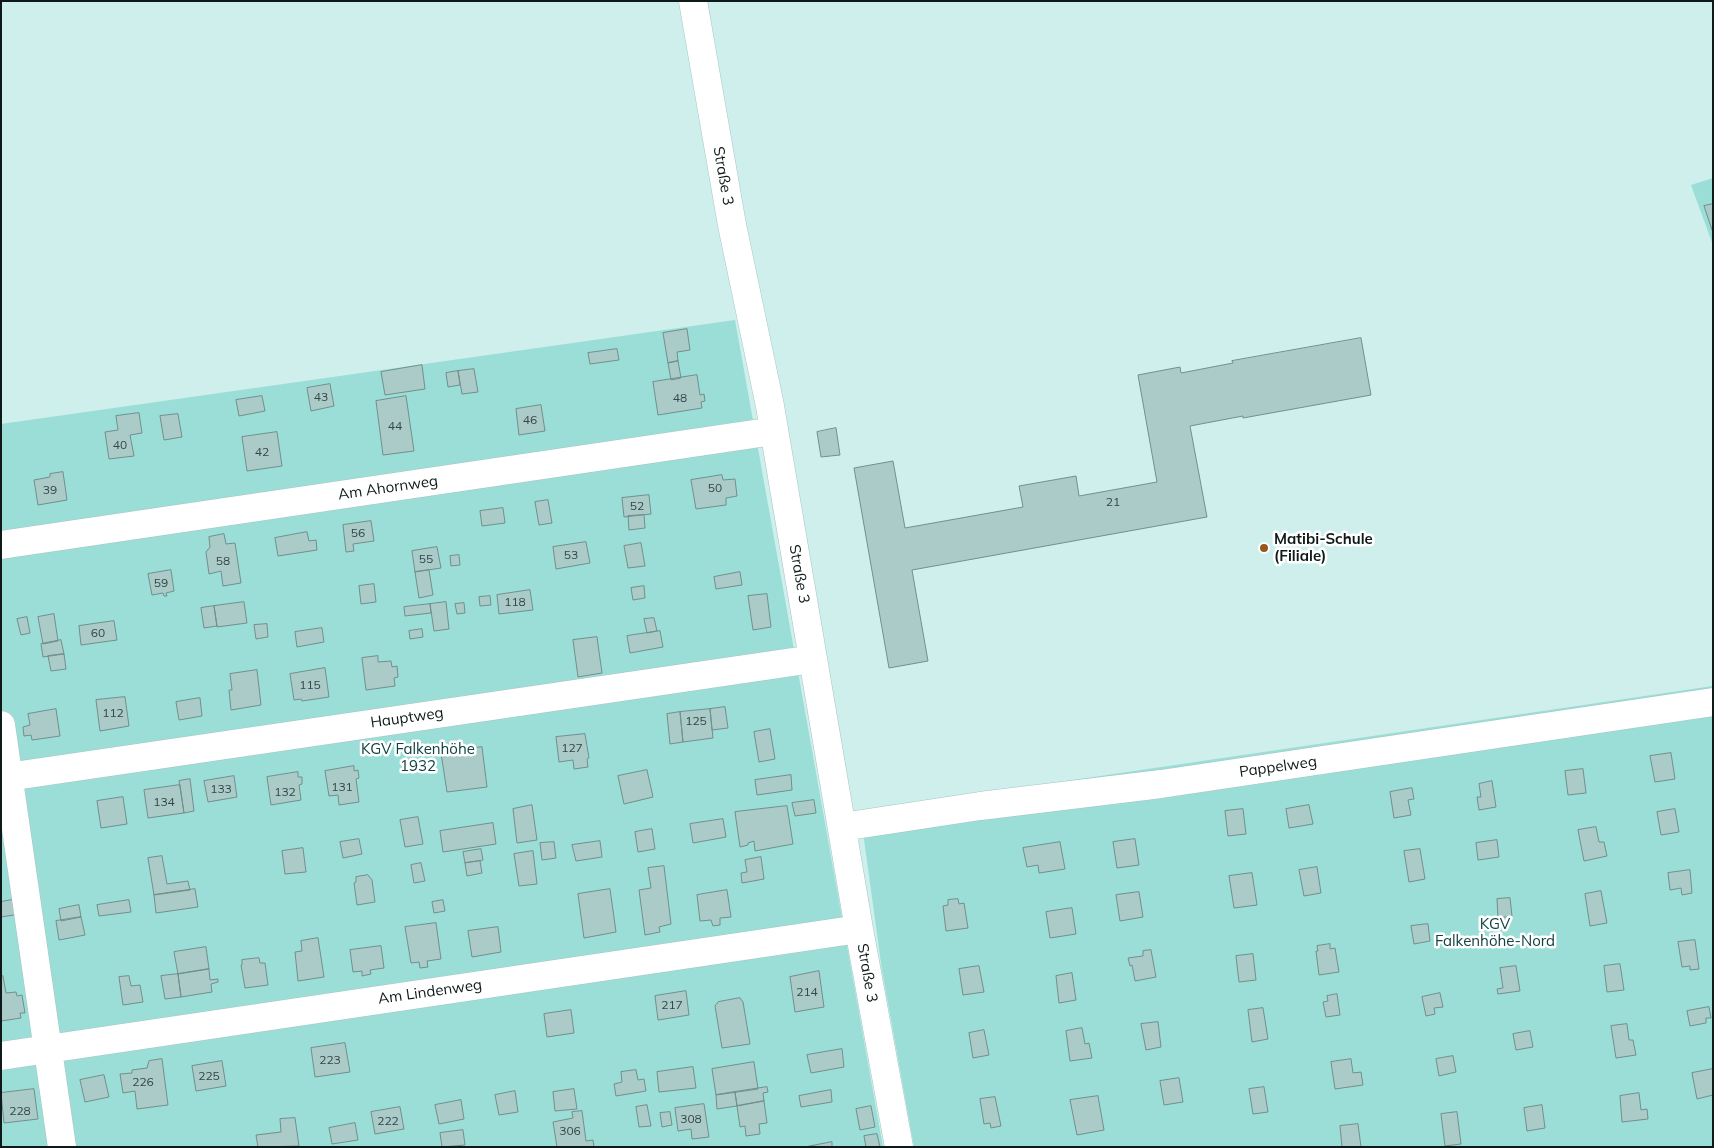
<!DOCTYPE html>
<meta charset="utf-8">
<style>
body{margin:0}
#map{position:relative;width:1714px;height:1148px;overflow:hidden;background:#ceefeb;font-family:Mulish,sans-serif}
canvas{display:block}
.frame{position:absolute;inset:0;border:2px solid #0e1a19;pointer-events:none}
</style>
<div id="map">
<canvas width="1714" height="1148"></canvas>
<div class="frame"></div>
</div>
<script>
const g = document.querySelector('canvas').getContext('2d');
g.lineJoin = 'round';
function paint(path, color) { g.fillStyle = color; g.fill(path, 'evenodd'); }
function strokePath(path, color, width, dash) { g.strokeStyle = color; g.lineWidth = width; g.lineCap = dash ? 'butt' : 'round'; g.setLineDash(dash || []); g.stroke(path); }
function label(font, color, halo, rows, align = 'center') {
  g.font = font + ' Mulish,sans-serif'; g.lineWidth = 5; g.setLineDash([]); g.textBaseline = 'middle'; g.strokeStyle = halo; g.fillStyle = color; for (const [text, x, y, turn = 0] of rows) {
    g.save(); g.translate(x, y); g.rotate((+turn || 0) * Math.PI / 180); g.textAlign = isNaN(turn) ? turn : align; if (halo) g.strokeText(text, 0, 0); g.fillText(text, 0, 0); g.restore();
  }
}
paint(new Path2D(`
 M1713,178V245L1691,185Z
 M735,320L883,1147H1V424Z
 M1713,686V1147H914L882,970L862,825L855,812Z`), '#9bddd7');
const building = new Path2D(`
 M1713,204V230H1712L1704,206Z
 M687,329L690,350L677,352L678,361L668,363L663,333Z
 M1361,338L1371,395L1243,418V416L1190,426L1207,517L912,570L928,661L889,668L854,468L893,461L905,528L1023,507L1019,486L1076,476L1079,496L1157,482L1138,375L1180,367L1181,373L1233,363L1232,361Z
 M617,349L619,360L590,364L588,353Z
 M678,361L681,378L671,380L668,363Z
 M422,365L425,389L385,395L381,372Z
 M474,369L478,392L462,394L458,371Z
 M458,371L460,385L448,387L446,373Z
 M697,375L700,395L704,394L705,401L701,402L702,408L658,415L653,382Z
 M330,384L334,406L311,411L307,388Z
 M262,396L265,411L239,416L236,400Z
 M406,396L414,451L383,455L376,401Z
 M541,405L545,431L519,435L516,409Z
 M139,413L142,433L130,435L134,456L109,459L105,432L118,430L116,416Z
 M178,414L182,437L164,440L160,416Z
 M836,428L840,455L821,457L817,432Z
 M277,432L282,466L247,471L242,437Z
 M63,472L67,500L38,505L34,480L50,477V474Z
 M722,475L723,480L735,479L737,496L726,498V505L696,509L691,480Z
 M649,495L651,514L624,517L622,498Z
 M548,500L552,523L539,525L535,502Z
 M503,508L505,523L482,526L480,511Z
 M644,515L645,528L629,530L628,516Z
 M371,521L374,541L353,544L354,551L346,552L343,525Z
 M307,532L309,541L316,540L317,550L278,556L275,538Z
 M224,534L226,544L235,543L241,583L223,586L221,571L209,574L206,552L210,547L209,537Z
 M586,542L590,563L556,569L553,547Z
 M641,543L645,566L628,568L624,546Z
 M437,547L441,568L415,572L412,551Z
 M459,555L460,565L451,566L450,556Z
 M171,570L174,591L166,593L167,596H164L163,593L152,595L148,574Z
 M429,570L433,595L419,598L415,572Z
 M740,572L742,585L716,589L714,577Z
 M374,584L376,602L361,604L359,586Z
 M644,586L645,598L633,600L631,588Z
 M530,590L533,610L499,614L497,595Z
 M767,594L771,627L753,630L748,596Z
 M490,596L491,605L480,606L479,597Z
 M244,602L247,623L217,627L214,606Z
 M446,602L449,629L434,631L430,604Z
 M464,603L465,613L457,614L455,604Z
 M430,604L431,613L405,616L404,607Z
 M214,606L217,626L204,628L201,608Z
 M54,614L58,641L43,644L38,617Z
 M27,617L30,633L21,635L17,619Z
 M654,618L657,631L647,633L644,619Z
 M114,621L117,640L81,645L79,626Z
 M267,624L268,637L256,639L254,625Z
 M322,628L324,642L297,647L295,632Z
 M422,629L423,637L410,639L409,631Z
 M660,631L663,647L630,653L627,636Z
 M597,637L602,673L578,677L573,640Z
 M61,640L64,654L43,657L41,644Z
 M64,654L66,669L51,671L48,656Z
 M378,656V662L391,661L392,667L397,666L398,677L394,678L395,686L366,690L362,658Z
 M325,668L329,697L302,701L301,699L294,700L290,674Z
 M257,670L261,705L231,710L229,690H232L230,674Z
 M125,697L129,726L100,731L96,700Z
 M200,698L202,716L179,720L176,702Z
 M725,707L728,728L712,730L710,709Z
 M56,709L60,736L32,740L31,735L24,736L23,727L30,725L28,714Z
 M710,709L713,738L683,742L680,712Z
 M680,712L683,742L670,744L667,714Z
 M770,729L775,759L759,762L754,732Z
 M585,734L589,758L587,759L588,767L574,769L573,760L559,762L556,737Z
 M482,747L487,787L447,792L441,753Z
 M1671,753L1675,779L1655,782L1650,756Z
 M354,766V771L358,770L359,778L356,779L359,802L339,805L338,795L329,796L325,771Z
 M1583,769L1586,793L1568,795L1565,771Z
 M647,770L653,797L624,804L618,776Z
 M298,772V777H302V784L299,785L301,800L271,805L267,777Z
 M791,775L792,790L757,795L755,780Z
 M234,776L237,797L208,802L204,781Z
 M190,779L194,811L184,813L179,781Z
 M1492,781L1496,807L1479,810L1477,797H1481L1479,784Z
 M180,785L184,813L148,818L144,790Z
 M1412,788L1414,799L1408,800L1411,815L1394,818L1390,792Z
 M123,797L127,824L101,828L97,801Z
 M814,800L816,813L795,816L792,803Z
 M532,805L537,840L517,843L513,809Z
 M1309,805L1313,824L1289,828L1286,809Z
 M787,806L793,844L755,851L754,841L748,843V845L740,847L735,812Z
 M1243,809L1246,834L1228,836L1225,811Z
 M1675,809L1679,832L1661,835L1657,812Z
 M418,817L423,844L405,847L400,820Z
 M723,819L726,837L693,843L690,824Z
 M493,823L496,844L443,852L440,831Z
 M1596,827L1599,842H1604L1607,856L1584,861L1578,830Z
 M652,829L655,849L638,852L635,832Z
 M359,839L362,854L343,858L340,842Z
 M1135,839L1139,865L1117,868L1113,842Z
 M1497,840L1499,857L1478,860L1476,843Z
 M600,841L602,857L576,861L572,845Z
 M554,842L556,858L542,860L540,843Z
 M1060,842L1065,869L1039,873L1038,865L1027,867L1023,848Z
 M303,848L306,872L285,874L282,851Z
 M481,849L483,860L465,863L463,852Z
 M1420,849L1425,879L1409,882L1404,851Z
 M533,851L537,884L519,886L514,854Z
 M162,856L167,884L188,881L190,890L154,895L148,858Z
 M761,857L764,879L742,883L741,873L747,872L745,860Z
 M480,861L482,873L467,876L465,863Z
 M421,863L425,881L414,883L411,865Z
 M664,866L671,924L659,927L660,932L645,935L639,890L651,888L648,868Z
 M1317,867L1321,893L1304,896L1299,870Z
 M1690,870L1692,893L1682,895L1681,888L1670,890L1668,873Z
 M1252,873L1257,905L1234,908L1229,876Z
 M368,875L372,880L375,902L357,905L354,883L356,882V877Z
 M195,889L198,907L156,913L154,895Z
 M610,889L616,932L584,938L578,894Z
 M727,890L731,917L720,918V925L713,926L711,920L700,921L697,895Z
 M1601,891L1607,923L1590,926L1585,894Z
 M1139,892L1143,917L1120,921L1116,895Z
 M1510,898L1512,916L1498,918L1497,899Z
 M17,899L20,914L1,917V902Z
 M958,899L959,904L964,903L968,928L946,931L943,906L948,905V900Z
 M129,900L131,912L99,916L97,905Z
 M443,900L445,911L434,913L432,902Z
 M79,905L81,917L61,921L59,909Z
 M1072,908L1076,934L1050,938L1046,912Z
 M81,917L85,935L59,940L56,921Z
 M436,923L441,959L427,961L428,967L420,968L419,962L411,963L405,927Z
 M1428,924L1430,941L1414,944L1411,926Z
 M498,927L501,952L472,957L468,931Z
 M318,938L324,977L298,981L295,952L302,951L301,941Z
 M1695,940L1699,969L1690,970V966L1682,967L1678,942Z
 M1330,944V949L1335,948L1339,972L1319,975L1316,951H1318L1317,946Z
 M381,946L384,968L370,970L371,974L362,976V971L353,972L350,950Z
 M206,947L209,969L178,974L174,952Z
 M1151,950L1156,977L1135,981L1132,965L1130,966L1128,958L1143,956V951Z
 M1253,954L1256,980L1239,982L1236,956Z
 M259,958L260,963H265L268,985L245,988L241,965H242V960Z
 M1620,964L1624,990L1607,992L1604,966Z
 M979,966L984,992L963,995L959,969Z
 M1516,966L1520,991L1498,994L1497,989L1503,988L1500,968Z
 M209,969L210,980L218,979V982L211,984L212,992L181,997L178,974Z
 M819,971L824,1007L795,1012L790,977Z
 M1072,973L1076,1000L1059,1003L1056,976Z
 M178,974L181,997L165,999L161,976Z
 M3,976L6,993L16,992L17,996L22,995L25,1013H20L21,1018L1,1021V977Z
 M129,976L131,986L140,985L143,1002L123,1005L119,977Z
 M686,991L689,1015L658,1020L655,996Z
 M1440,993L1443,1007L1434,1008L1435,1014L1426,1016L1422,997Z
 M1337,994L1340,1015L1326,1017L1323,1002L1328,1001L1327,996Z
 M740,998L743,1002L750,1044L722,1048L715,1006L718,1002Z
 M1709,1007L1711,1018H1706V1023L1690,1026L1687,1011Z
 M1263,1008L1268,1039L1252,1042L1248,1010Z
 M571,1010L574,1033L547,1037L544,1014Z
 M1158,1022L1161,1047L1146,1050L1141,1024Z
 M1627,1024L1629,1040H1633L1636,1055L1616,1058L1611,1026Z
 M1082,1028L1085,1044L1089,1043L1092,1058L1070,1061L1066,1031Z
 M984,1030L989,1055L973,1058L969,1033Z
 M1530,1031L1533,1047L1516,1050L1513,1034Z
 M345,1043L350,1072L315,1077L311,1048Z
 M842,1049L844,1067L811,1073L807,1055Z
 M1453,1056L1456,1072L1439,1076L1436,1059Z
 M162,1059L168,1105L137,1109L135,1091L123,1093L120,1074L132,1073V1070L147,1068L149,1061Z
 M1351,1059L1353,1073L1361,1072L1363,1085L1335,1089L1331,1062Z
 M222,1061L226,1086L196,1091L192,1066Z
 M754,1062L758,1089L716,1095L712,1069Z
 M693,1067L696,1088L659,1092L657,1072Z
 M1713,1069V1095L1697,1099L1692,1073Z
 M636,1070L638,1080L644,1079L646,1091L616,1096L614,1084L622,1082L621,1072Z
 M104,1075L109,1097L85,1102L80,1080Z
 M1179,1078L1183,1102L1164,1105L1160,1081Z
 M767,1087L768,1092L763,1093L764,1101L737,1106L735,1092Z
 M1264,1087L1268,1112L1253,1114L1249,1089Z
 M34,1089L38,1119L4,1123L1,1093Z
 M574,1089L577,1109L555,1111L553,1092Z
 M831,1090L832,1102L801,1107L799,1096Z
 M515,1091L518,1112L499,1115L495,1095Z
 M735,1092L737,1106L717,1109L716,1095Z
 M1639,1093L1641,1110L1647,1109L1648,1119L1622,1122L1620,1096Z
 M1098,1096L1104,1130L1077,1135L1070,1100Z
 M995,1097L1001,1126L991,1128L990,1123L984,1124L980,1099Z
 M461,1100L464,1119L439,1124L435,1105Z
 M764,1101L767,1123L759,1124L760,1134L746,1136L745,1126L740,1127L737,1106Z
 M704,1104L709,1137L692,1139L691,1129L678,1131L675,1108Z
 M647,1105L651,1126L639,1127L636,1107Z
 M1542,1105L1545,1128L1527,1131L1524,1108Z
 M871,1106L875,1127L860,1130L856,1109Z
 M400,1107L404,1129L375,1134L371,1112Z
 M582,1111L586,1141L593,1140L594,1147H557L553,1122L573,1118L572,1112Z
 M670,1112L672,1125L662,1127L660,1113Z
 M1457,1112L1461,1144L1445,1146L1441,1114Z
 M295,1118L299,1146L258,1147L256,1135L281,1132L280,1119Z
 M355,1123L358,1140L332,1144L329,1128Z
 M1358,1124L1361,1147H1342L1340,1126Z
 M463,1130L465,1145L442,1147L440,1133Z
 M877,1134L880,1147H866L864,1136Z
 M832,1142V1147H805Z`);
paint(building, '#abcbc8');
strokePath(building, '#71908d', 1);
const minor = new Path2D(`
 M693,1L732,225L770,406L859,929L899,1147
 M1,545L774,431
 M1,725L62,1147
 M1,778L813,659
 M842,827L980,806L1161,784L1713,702
 M1,1056L859,929`);
strokePath(minor, '#a6c6c3', 29);
strokePath(minor, '#fff', 28);
for (const [x, y, r, color] of [
 [1264,548,5,"#965521"]
]) { const dot = new Path2D(); dot.arc(x, y, r, 0, 2 * Math.PI); g.fillStyle = color; g.fill(dot); strokePath(dot, '#fff', 2); }
label('12px', '#354645', null, [
 ["43",321,397],
 ["48",680,398],
 ["46",530,420],
 ["44",395,426],
 ["40",120,445],
 ["42",262,452],
 ["50",715,488],
 ["39",50,490],
 ["21",1113,502],
 ["52",637,506],
 ["56",358,533],
 ["53",571,555],
 ["55",426,559],
 ["58",223,561],
 ["59",161,583],
 ["118",515,602],
 ["60",98,633],
 ["115",310,685],
 ["112",113,713],
 ["125",696,721],
 ["127",572,748],
 ["131",342,787],
 ["133",221,789],
 ["132",285,792],
 ["134",164,802],
 ["214",807,992],
 ["217",672,1005],
 ["223",330,1060],
 ["225",209,1076],
 ["226",143,1082],
 ["228",20,1111],
 ["308",691,1119],
 ["222",388,1121],
 ["306",570,1131]
]);
label('15px', '#0e1a19', '#fff', [
 ["Straße 3",723,176,80],
 ["Am Ahornweg",388,488,-8],
 ["Straße 3",799,574,80],
 ["Hauptweg",407,718,-8],
 ["Pappelweg",1278,767,-8],
 ["Straße 3",867,973,80],
 ["Am Lindenweg",430,992,-8]
]);
label('bold 15px', '#0e1a19', '#fff', [
 ["Matibi-Schule",1274,539],
 ["(Filiale)",1274,556]
], 'left');
label('15px', '#104340', '#fff', [
 ["KGV Falkenhöhe",418,749],
 ["1932",418,766],
 ["KGV",1495,924],
 ["Falkenhöhe-Nord",1495,941]
]);
</script>
